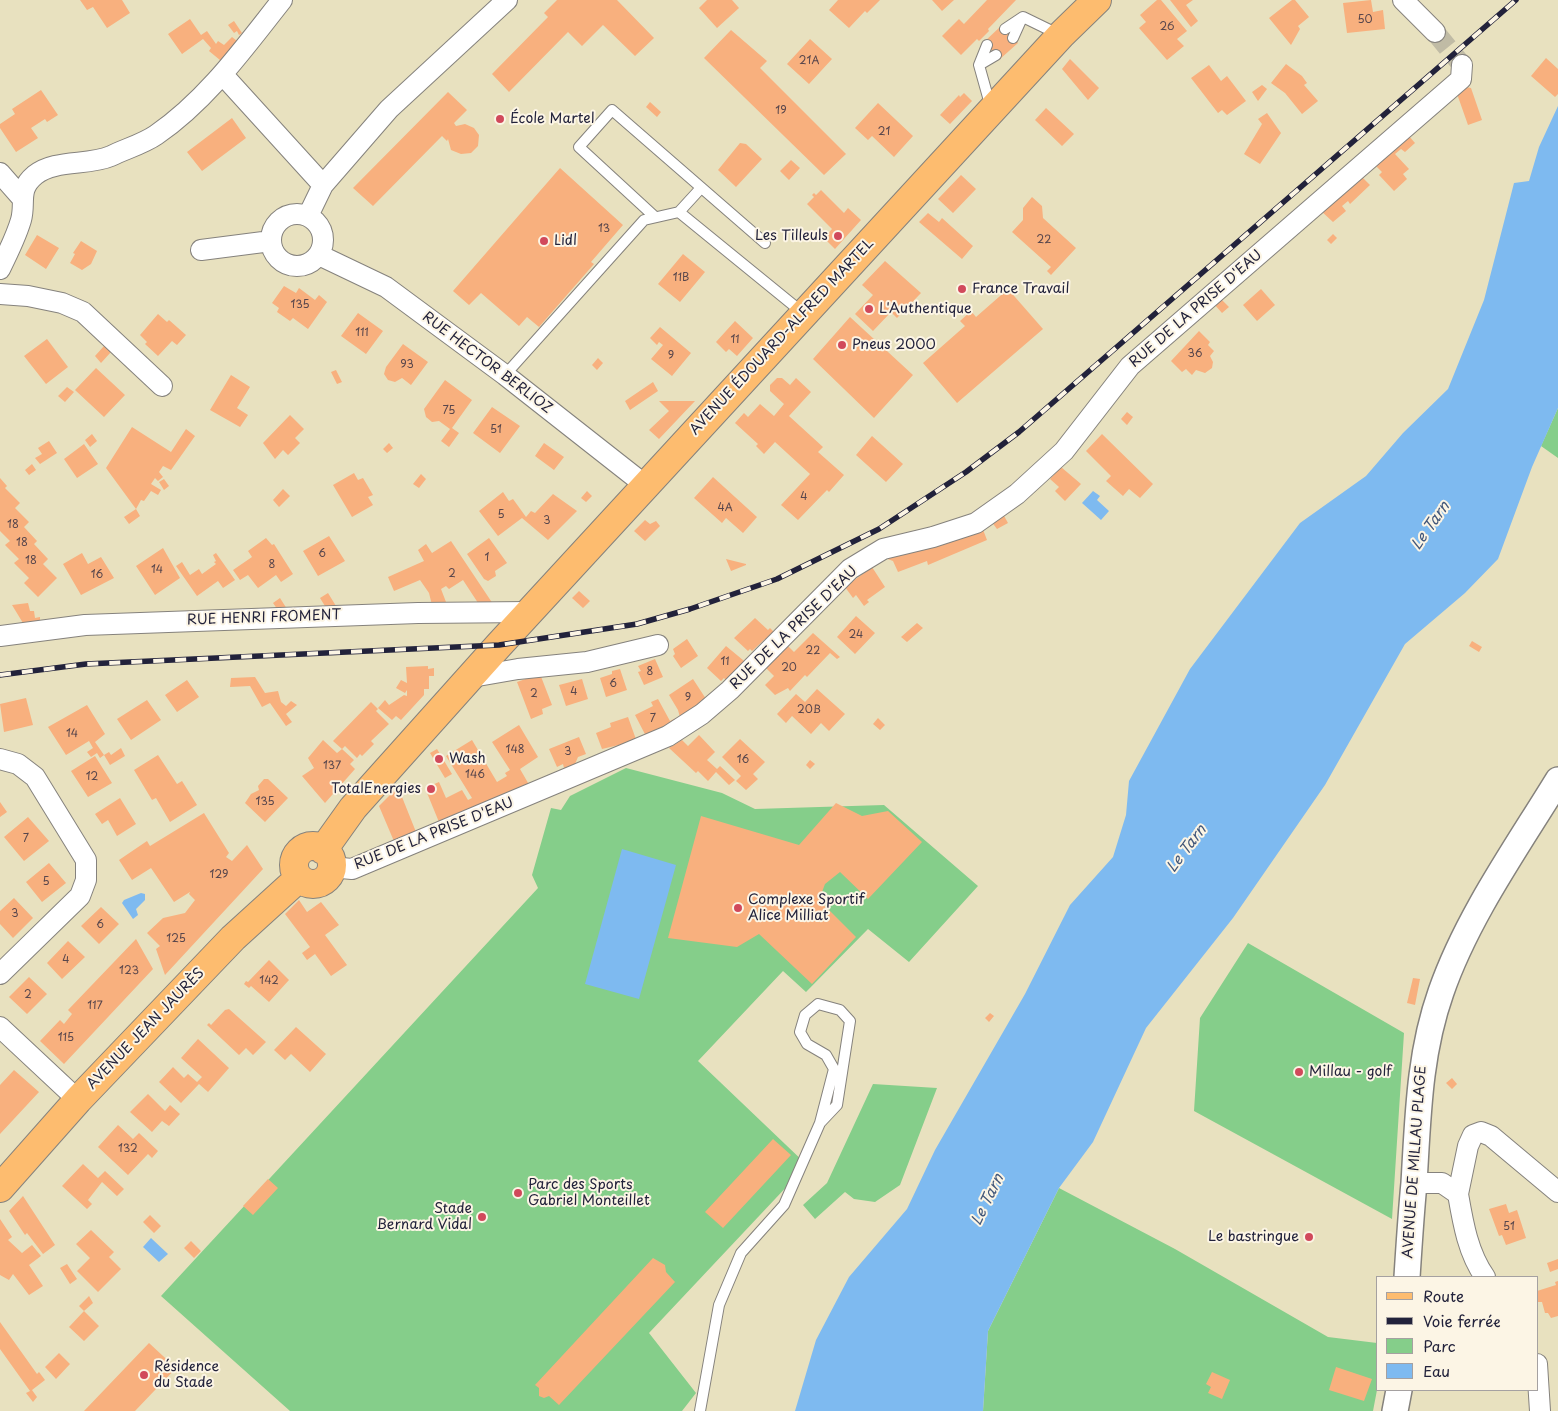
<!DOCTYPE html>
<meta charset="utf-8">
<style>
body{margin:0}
#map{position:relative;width:1558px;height:1411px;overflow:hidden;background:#e8e1bf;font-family:"Playpen Sans",sans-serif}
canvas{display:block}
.legend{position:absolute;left:1376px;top:1276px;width:162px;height:115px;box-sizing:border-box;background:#fcf5e5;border:1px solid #a5a1a1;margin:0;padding:6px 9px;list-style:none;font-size:15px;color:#22223b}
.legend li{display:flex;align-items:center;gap:10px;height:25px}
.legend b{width:25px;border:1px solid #a5a1a1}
</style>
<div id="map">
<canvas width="1558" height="1411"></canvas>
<ul class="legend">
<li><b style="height:6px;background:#fdbc6f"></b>Route</li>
<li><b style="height:6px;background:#22223b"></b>Voie ferrée</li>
<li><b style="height:14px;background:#85ce8a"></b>Parc</li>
<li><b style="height:14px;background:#7ebaf0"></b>Eau</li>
</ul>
</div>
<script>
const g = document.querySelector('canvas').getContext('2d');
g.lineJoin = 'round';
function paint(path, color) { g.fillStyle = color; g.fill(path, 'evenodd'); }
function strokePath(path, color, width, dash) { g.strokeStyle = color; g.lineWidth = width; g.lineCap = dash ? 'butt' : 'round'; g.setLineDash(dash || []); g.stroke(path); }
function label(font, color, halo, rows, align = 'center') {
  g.font = font + ' "Playpen Sans",sans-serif'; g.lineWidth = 4; g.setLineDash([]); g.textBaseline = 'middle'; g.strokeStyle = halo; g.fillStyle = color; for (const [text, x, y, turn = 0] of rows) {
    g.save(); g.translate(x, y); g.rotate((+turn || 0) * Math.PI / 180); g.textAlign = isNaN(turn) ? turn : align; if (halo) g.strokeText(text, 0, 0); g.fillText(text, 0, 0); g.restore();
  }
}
paint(new Path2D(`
 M1558,408V458L1541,446Z
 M626,768L722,793L755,809L884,805L978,886L909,962L868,929L806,992L783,971L698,1061L807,1165L649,1333L696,1393L682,1411H290L161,1296L538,888L532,875L551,808L561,810L570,796Z
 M1248,943L1404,1033L1392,1219L1194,1111L1200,1018Z
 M873,1084L937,1088L900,1185L875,1202L854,1199L845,1192L815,1219L803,1205L827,1183Z
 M1059,1188L1175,1249L1328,1337L1377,1343V1390L1373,1411H983L988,1331Z`), '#85ce8a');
paint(new Path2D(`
 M1558,106V408L1532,467L1498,559L1465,593L1405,644L1325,785L1233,918L1146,1028L1093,1142L1059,1188L988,1331L983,1411H795L816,1340L849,1277L907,1209L935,1150L1025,994L1070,905L1113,857L1126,815L1129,781L1190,669L1300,523L1366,476L1403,433L1448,389L1484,300L1514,183L1529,181L1539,147Z
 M1093,491L1100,496L1097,500L1109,511L1101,520L1082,503Z
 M622,849L676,865L639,999L585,984Z
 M141,893L145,894V900L136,909L138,915L133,919L122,903L124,900Z
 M151,1238L168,1254L159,1262L143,1247Z`), '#7ebaf0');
paint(new Path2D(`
 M80,0H122L130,13L107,28L93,7L87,10Z
 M557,0H617L654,38L635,56L603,25L582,46L568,32L509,92L492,74L548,17L544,13Z
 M707,0H732L739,8L717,28L699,8Z
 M838,0H880L867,13L865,11L849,28L829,10Z
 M932,0H954L942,11Z
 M987,0H1016L988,29L989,31L979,41L977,39L961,55L942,36L959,19L964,24Z
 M1157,0H1161L1187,31L1177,39L1184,46L1167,60L1139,28L1146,22L1140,15Z
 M1170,0H1193L1186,5L1198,21L1191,27Z
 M1292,0H1295L1309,17L1298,26L1300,29L1291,45L1269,18Z
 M1371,0L1373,12L1383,10L1385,29L1347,33L1343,3Z
 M190,19L201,35L207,31L216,44L218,41L224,45L232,37L242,45L226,65L209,51L211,48L203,39L182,54L168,34Z
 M234,21L242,33L239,35L237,31L234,33L228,25Z
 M1001,26L1018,43L1000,59L984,42Z
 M731,30L767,61L760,68L846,154L824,175L704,58Z
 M810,39L832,59L809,84L787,64Z
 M1546,58L1558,69V94L1555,97L1531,76Z
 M1070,59L1099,88L1088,100L1062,69Z
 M1286,64L1302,76L1307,83L1304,85L1318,101L1302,114L1285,93L1271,83Z
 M1209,65L1221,81L1227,76L1246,101L1227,115L1222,110L1218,113L1191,78Z
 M1262,85L1267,89L1258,101L1252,92Z
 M1461,86L1471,88L1482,120L1468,125L1456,91Z
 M41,90L58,115L47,122L45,119L31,128L38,138L16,152L0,128V124L15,114L12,109Z
 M448,92L467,110L454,123L456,126L465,124L474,128L479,135L478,146L471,153L461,154L451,150L448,139L447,141L442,136L373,206L353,188Z
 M964,93L972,101L950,124L940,115L959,95L960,97Z
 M650,102L661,112L657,117L646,107Z
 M878,103L913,136L894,157L872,136L868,140L855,128Z
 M1046,108L1074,134L1062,146L1035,120Z
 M1267,113L1281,133L1260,164L1244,154L1262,124L1258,119Z
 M232,118L246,138L202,171L187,152Z
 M1408,135L1415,143L1405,152L1401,149L1395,154L1409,169L1403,174L1407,179L1394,191L1379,175L1382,172L1373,163Z
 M740,143L746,144L762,159L736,187L718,170Z
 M791,160L800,168L789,180L780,171Z
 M560,168L623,225L591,262L594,264L539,327L527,317L519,326L481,293L469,305L453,291Z
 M1359,174L1370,185L1350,204L1348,201L1342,206L1346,211L1333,222L1320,210Z
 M961,175L976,189L953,213L938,199Z
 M821,190L844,213L848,208L861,220L835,249L824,238L832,229L807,204L814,197L812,195L814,193L816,195Z
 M1032,197L1042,206L1043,218L1076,248L1051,275L1047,271L1051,267L1012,232L1023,220V208Z
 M928,213L939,222L942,218L973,246L962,259L919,222Z
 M1333,234L1337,238L1331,244L1327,240Z
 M37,235L59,248L46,269L25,255Z
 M81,241L97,251L91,264L82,270L70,263L75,254L73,253Z
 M683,254L705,272L680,302L658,284Z
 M885,261L921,293L897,318L891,312L873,331L855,314L873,295L862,285Z
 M284,286L296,293L299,288L315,300L319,295L327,302L308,329L293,318L290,321L277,312L279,308L272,303Z
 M1008,289L1043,329L957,403L923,363L965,326L960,321L971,311L976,317Z
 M1261,289L1275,305L1257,321L1243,305Z
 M1220,298L1229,307L1222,313L1214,304Z
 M358,313L383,331L366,354L341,336Z
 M158,314L167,322L169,320L186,335L177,345L172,341L158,356L145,344L147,342L140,335Z
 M850,317L913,375L874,418L813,359Z
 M735,321L753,338L737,356L729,349L726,352L716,342Z
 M660,327L691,353L672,376L651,359L663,345L659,342L657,345L650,338Z
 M1199,331L1210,342L1208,345L1214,351L1210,356L1213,362L1212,368L1205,373L1196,370L1192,375L1186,369L1182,372L1171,361Z
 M47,339L68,367L46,384L24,356Z
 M403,344L428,362L411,385L402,378L395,382L388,380L384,374L386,367Z
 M104,346L111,352L101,363L95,356Z
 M598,358L603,363L597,370L592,365Z
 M96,368L125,395L104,417L75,390Z
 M336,370L342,382L337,384L331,372Z
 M231,375L250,387L237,408L248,415L240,427L210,410Z
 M777,378H782L790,385L796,378L811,392L789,416L823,447L818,452L844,475L829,492L827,490L798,520L781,505L810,474L775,442L764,454L756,446L758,444L735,423L744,413L748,417L760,404L774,416L784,404L770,391V385Z
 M445,380L472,400L452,428L459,433L449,447L441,441L450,429L439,421L432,422L426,417L424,409Z
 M653,382L658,391L630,410L625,401Z
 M67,387L74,392L65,402L58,396Z
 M659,401H695L659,439L649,430L669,411Z
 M492,407L520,426L500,453L473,433Z
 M1127,412L1133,417L1127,425L1121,419Z
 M290,415L304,429L295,438L300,443L288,455L283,450L275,459L263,443Z
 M132,427L171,452L186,429L195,436L171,470L163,466L159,472L163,477L158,481L155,478L151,484L161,490L158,495L151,491L144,501L141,500L136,509L106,468Z
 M92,434L97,441L90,447L85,440Z
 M1102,434L1153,484L1140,498L1129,489L1123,496L1106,481L1111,476L1086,451Z
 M872,436L903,464L886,482L856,455Z
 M49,441L57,453L40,464L35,458L42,454L38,448Z
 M389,443L393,448L387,453L383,449Z
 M544,443L564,457L554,470L535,456Z
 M84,444L98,464L77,478L64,459Z
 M32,464L36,470L29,475L25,470Z
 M1061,467L1081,484L1065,501L1055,491L1059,487L1050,479Z
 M354,473L358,480L363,478L373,495L368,497L373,505L352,517L333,485Z
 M421,474L426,479L419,488L413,484Z
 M713,477L757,517L743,533L726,518L722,523L694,498Z
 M0,478L7,486L5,488L20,503L15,508L29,522L24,527L37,541L34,544L48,559L43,564L57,578L38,597L24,583L29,578L14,563L19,559L5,545L10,541L0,531Z
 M164,479L169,486L164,490L159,482Z
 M283,489L290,496L279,507L273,500Z
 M587,491L592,496L586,502L581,498Z
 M503,492L509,501L513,499L526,517L531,511L535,513L553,494L577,511L548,540L522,518L498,536L479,511Z
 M136,509L140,516L129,524L124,517Z
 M1003,514L1008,523L997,529L991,521Z
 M645,520L650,524L656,521L660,526L645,541L634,531Z
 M982,527L987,540L928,565L927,561L898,572L893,561L885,558Z
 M329,536L345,561L318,576L303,551Z
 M266,538L272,545L274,544L293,574L281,582L276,575L258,588L248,575L240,580L233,570L252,557L248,551Z
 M489,538L507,563L495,571L496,576L488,581L484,579L467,554Z
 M451,541L493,604L480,606L463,580L449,589L446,586L441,589L446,602L432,605L429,593L420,580L394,591L388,577L424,561L418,550L426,544L432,553Z
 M163,548L180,578L155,595L136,566Z
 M82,553L88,564L101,557L114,578L81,595L63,564Z
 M216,553L235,580L223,588L218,581L197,596L176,566L182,562L190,575L199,569L202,574L216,564L214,562L216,561L213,555Z
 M726,559L746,564V565L731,571Z
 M872,567L885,587L867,600L869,602L864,606L856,595L853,598L845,587Z
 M579,591L590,601L583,608L572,598Z
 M328,593L336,606L328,611L320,598Z
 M280,598L287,609L280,613L273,603Z
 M28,603L30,611H34L35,618L40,617V626L26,628L12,605Z
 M856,616L875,633L855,654L837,637Z
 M755,618L768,630L770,628L777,635L769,643L765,639L752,651L750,649L748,651L734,638Z
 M917,623L923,628L907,642L901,637Z
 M813,633L840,657L837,659L830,653L807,677L805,675L790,691L788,688L775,695L765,685L774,676L766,668L787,645L794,652Z
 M687,639L698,656L681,668L673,656L675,654L673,649Z
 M1472,641L1482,647L1479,652L1469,646Z
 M726,646L749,665L741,673L736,669L726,680L724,678L721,681L707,668Z
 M655,659L663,677L644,685L638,672L641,671L638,666Z
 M428,666V669L434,668V676H429V689H424V695L401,720L396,716L392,720L378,708L385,700L389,705L404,695L407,696V690L405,693L396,688L401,680L407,683L406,667Z
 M620,669L627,690L606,697L600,678L612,674V671Z
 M540,674L552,705L542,709L543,714L531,719L517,682Z
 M255,677L265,693L278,691L281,702L286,706L291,701L297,705L286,714L292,722L286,726L270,703L262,707L250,686L230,687L231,678Z
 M582,679L588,699L566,706L559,685Z
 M693,679L708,702L681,721L678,710L669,695Z
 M187,680L199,697L177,712L165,695Z
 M817,689L845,714L829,731L821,723L811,734L792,716L786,723L777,714L796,694L805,702Z
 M26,698L33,725L4,732L0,704Z
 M658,699L670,721L676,718L679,724L648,740L635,715L653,706L651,702Z
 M147,700L161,720L131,740L117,719Z
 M371,702L378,709L376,711L389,724L371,741L374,744L362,756L360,754L357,758L345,746L342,749L333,741Z
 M87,705L105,734L95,742L104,755L100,758L97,753L91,757L87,752L93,748L89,741L66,755L48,727Z
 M628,717L638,745L623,744L602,749L596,733L611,727L610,723Z
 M878,718L885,725L880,730L873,724Z
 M519,725L538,757L520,769L531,788L441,827L425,788L439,782L446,798L462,790L468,800L472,798L446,756L472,740L497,782L507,776L505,773L510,770L492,742Z
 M699,735L715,752L707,760L717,769L720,766L735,780L729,785L716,772L708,781L698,771L696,773L669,748L682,740L688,746Z
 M579,737L586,754L578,757L575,764L564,768L563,764L557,767L549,749Z
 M740,739L765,762L753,774L758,779L746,790L736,781L741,776L722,757Z
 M323,740L337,753L342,749L354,760L350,764L355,769L325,803L302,776L314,768L308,758Z
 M121,748L125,756L110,765L104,755L109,752L111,755Z
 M437,749L452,774L445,778L430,753Z
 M158,755L177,784L182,781L197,805L170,822L156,798L152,800L134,770Z
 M95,756L112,783L88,797L71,771Z
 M810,760L815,764L810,769L806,765Z
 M264,779H268L288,798L265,822L245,803L251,794L259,790L258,786Z
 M398,787L418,837L396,846L379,806Z
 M120,798L136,824L117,836L108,820L102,824L95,814Z
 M0,802L7,812L0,817Z
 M836,803L862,816L888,811L922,842L868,899L840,872L825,884L819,900L856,937L812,984L759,934L737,947L668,938L701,816L799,845Z
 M204,813L229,853L226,857L232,861L247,845L263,869L165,975L156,949L160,946L147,933L163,918L185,913L195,900L189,894L190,892L174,902L151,868L132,880L119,860L147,841L150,846Z
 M28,817L49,841L24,861L4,837Z
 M49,863L66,883L42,902L26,882Z
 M14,898L33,918L13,938L0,924V911Z
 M299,900L307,912L321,902L339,925L325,935L347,965L331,976L315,954L307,960L302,953L310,947L285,914Z
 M101,907L119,924L99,944L81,926Z
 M136,939L153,969L64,1064L40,1041L60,1020L64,1024L72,1014L68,1010Z
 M68,941L85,957L62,979L47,963Z
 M269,960L289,980L269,1002L251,986L249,988L244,984L246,981L248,982Z
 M29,977L47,994L27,1014L9,997Z
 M1413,978L1420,979L1415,1005L1407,1003Z
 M229,1009L266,1042L253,1055L246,1048L239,1055L207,1025L209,1023L211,1025L225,1010Z
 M990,1013L994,1016L989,1022L985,1018Z
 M296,1027L326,1054L310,1072L291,1054L285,1060L274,1050Z
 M198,1039L229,1068L208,1092L199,1084L181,1103L159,1082L173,1067L184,1078L188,1074L197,1082L202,1077L181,1058Z
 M14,1070L39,1092L0,1134V1085Z
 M1452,1078L1457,1084L1452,1089L1446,1083Z
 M148,1094L165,1111L170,1105L180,1114L169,1126L162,1121L152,1132L130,1112Z
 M118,1125L133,1139L139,1133L158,1151L152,1158L148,1154L128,1175L98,1147Z
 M773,1139L791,1155L723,1228L705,1212Z
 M83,1164L98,1178L105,1171L124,1189L117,1196L102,1182L88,1200L92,1204L87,1209L62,1186Z
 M268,1179L278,1188L253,1215L243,1206Z
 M23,1196L55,1245L43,1254L27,1233L25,1235L9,1211Z
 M1506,1204L1509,1213L1517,1210L1526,1238L1506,1245L1502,1235L1499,1236L1489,1209Z
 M150,1215L161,1226L154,1233L143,1222Z
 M0,1219L12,1237L8,1240L22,1253L32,1245L41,1256L29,1265L43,1286L29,1295L13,1274L9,1280L0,1275Z
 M91,1230L114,1252L109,1257L121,1269L98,1292L77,1271L90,1258L76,1244Z
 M191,1241L201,1251L194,1258L184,1248Z
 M653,1258L665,1265L666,1272L675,1282L559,1405L549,1396L544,1398L539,1396V1388L535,1385Z
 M1558,1259V1269L1550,1272L1547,1263Z
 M67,1264L77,1279L70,1284L60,1268Z
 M1558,1281V1316L1551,1318L1548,1313H1545L1542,1302H1537V1291L1556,1285L1555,1282Z
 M89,1296L93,1303L84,1311L79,1306Z
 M84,1311L99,1326L84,1341L69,1327Z
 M0,1322L37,1374L39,1372L45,1380L32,1390L37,1397L33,1402L26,1393L30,1391L0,1349Z
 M149,1343L176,1368L135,1411H84Z
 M59,1353L70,1364L56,1379L45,1367Z
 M1336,1367L1372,1379L1364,1401L1329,1390Z
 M1212,1372L1230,1380L1222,1399L1208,1393L1211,1387L1206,1384Z`), '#f8b07e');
strokePath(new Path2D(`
 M1435,32L1462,65`), '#c0bba5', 20, [20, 10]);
const service = new Path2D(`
 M1005,29L1023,17L1060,35
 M1013,38L1022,18
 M987,45L979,65L991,108
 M979,65L996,55
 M679,212L803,313
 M655,217L579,147L612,110L765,243
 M505,375L644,220L679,212L701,188
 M700,1411L719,1305L741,1253L784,1205L820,1123L834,1069L826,1055L807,1044L800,1032L805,1015L818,1004L840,1010L850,1021L837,1105L820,1123`);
const minor = new Path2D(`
 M1403,0L1435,32
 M223,75L323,185
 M0,173L21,197
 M271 240a26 26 0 1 1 52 0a26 26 0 1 1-52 0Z
 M308,216L323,185L389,109L507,0
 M201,250L271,241
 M319,255L386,287L505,375L645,485
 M0,269C8,253 16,237 21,220C26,202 17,190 35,175C55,159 88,166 111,156C125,149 143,144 156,135C207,100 244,48 282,0
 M0,294L28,296L62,303L83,312L162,386
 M0,636L85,625L418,613L529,612
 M472,677L518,669L587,662L658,645
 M0,759L18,764L35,777L86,860V880L80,896L0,974
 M331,867L352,869L668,736L702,714L730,690L850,569L883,549L933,537L976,523L1017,494L1064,451L1130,366L1461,79L1462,65
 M0,1027L78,1100
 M1414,1183H1442L1458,1194L1468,1146L1473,1135L1481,1132L1491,1136L1558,1192
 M1458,1194C1463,1223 1468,1253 1485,1277
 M1537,1364L1540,1411`);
const tertiary = new Path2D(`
 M1407,1277C1409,1246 1411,1214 1414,1183C1418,1117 1419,1054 1441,992C1467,917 1517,847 1558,780
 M1395,1411L1399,1390`);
const primary = new Path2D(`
 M294 865a19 19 0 1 1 38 0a19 19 0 1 1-38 0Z
 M323,850L353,808L499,645L1061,35L1097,0
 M0,1188L78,1100L233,938L299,878`);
strokePath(service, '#85827d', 12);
strokePath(minor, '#85827d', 22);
strokePath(tertiary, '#85827d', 28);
strokePath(primary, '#85827d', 30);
strokePath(service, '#fff', 10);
strokePath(minor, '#fff', 20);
strokePath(tertiary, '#fff', 25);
strokePath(primary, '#fdbc6f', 28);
const rail = new Path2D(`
 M0,675L86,664L499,645L637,624L690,609L777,579L879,529L966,472L1019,432L1516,0`);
strokePath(rail, '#22223b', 5.5);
strokePath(rail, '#fcf5e5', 4, [11]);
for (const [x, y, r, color] of [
 [500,119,5,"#d1495b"],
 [838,236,5,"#d1495b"],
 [544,241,5,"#d1495b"],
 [962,289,5,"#d1495b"],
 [869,309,5,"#d1495b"],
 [842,345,5,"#d1495b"],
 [439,759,5,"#d1495b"],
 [431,789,5,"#d1495b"],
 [738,908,5,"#d1495b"],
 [1299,1072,5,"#d1495b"],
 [518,1193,5,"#d1495b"],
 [482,1217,5,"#d1495b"],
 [1309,1237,5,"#d1495b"],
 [144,1375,5,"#d1495b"]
]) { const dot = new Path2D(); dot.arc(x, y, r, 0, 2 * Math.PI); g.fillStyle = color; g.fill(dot); strokePath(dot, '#fcf5e5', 2); }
label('11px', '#58464c', null, [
 ["50",1365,20],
 ["26",1167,27],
 ["21A",809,61],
 ["19",781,111],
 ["21",884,132],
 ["13",604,229],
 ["22",1044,240],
 ["11B",681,278],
 ["135",300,305],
 ["111",362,333],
 ["11",735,340],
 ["36",1195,354],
 ["9",671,356],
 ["93",407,365],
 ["75",449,411],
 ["51",496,430],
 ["4",804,497],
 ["4A",725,508],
 ["5",501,515],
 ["3",547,521],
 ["18",13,525],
 ["18",22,543],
 ["6",322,554],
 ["1",487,558],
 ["18",31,561],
 ["8",272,565],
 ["14",157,570],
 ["2",452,574],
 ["16",97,575],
 ["24",856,635],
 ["22",813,651],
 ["11",725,662],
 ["20",789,668],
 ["8",650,672],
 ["6",613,684],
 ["4",574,692],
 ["2",534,694],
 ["9",688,698],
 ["20B",809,710],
 ["7",653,719],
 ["14",72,734],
 ["148",515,750],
 ["3",568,752],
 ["16",743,760],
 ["137",332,766],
 ["146",475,775],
 ["12",92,777],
 ["135",265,802],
 ["7",26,839],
 ["129",219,875],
 ["5",46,882],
 ["3",15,914],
 ["6",100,925],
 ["125",176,939],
 ["4",66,960],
 ["123",129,971],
 ["142",269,981],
 ["2",28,995],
 ["117",95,1006],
 ["115",66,1038],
 ["132",128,1149],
 ["51",1509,1227]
]);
label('14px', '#22223b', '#fcf5e5', [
 ["École Martel",510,119],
 ["Les Tilleuls",828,236,"right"],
 ["Lidl",554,241],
 ["France Travail",972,289],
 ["L'Authentique",879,309],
 ["Pneus 2000",852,345],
 ["Wash",449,759],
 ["TotalEnergies",421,789,"right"],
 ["Complexe Sportif",748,900],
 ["Alice Milliat",748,916],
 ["Millau - golf",1309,1072],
 ["Parc des Sports",528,1185],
 ["Gabriel Monteillet",528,1201],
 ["Stade",472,1209,"right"],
 ["Bernard Vidal",472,1225,"right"],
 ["Le bastringue",1299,1237,"right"],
 ["Résidence",154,1367],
 ["du Stade",154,1383]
], 'left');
label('14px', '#22223b', '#fcf5e5', [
 ["RUE DE LA PRISE D'EAU",1196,309,-41],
 ["AVENUE ÉDOUARD-ALFRED MARTEL",782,337,-47],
 ["RUE HECTOR BERLIOZ",487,363,37],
 ["RUE HENRI FROMENT",264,618,-2],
 ["RUE DE LA PRISE D'EAU",794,628,-44],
 ["RUE DE LA PRISE D'EAU",434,834,-22],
 ["AVENUE JEAN JAURÈS",146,1029,-46],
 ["AVENUE DE MILLAU PLAGE",1415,1162,-86]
]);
label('italic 15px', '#42577a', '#fcf5e5', [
 ["Le Tarn",1431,526,-55],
 ["Le Tarn",1187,849,-53],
 ["Le Tarn",988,1200,-64]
]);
</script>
